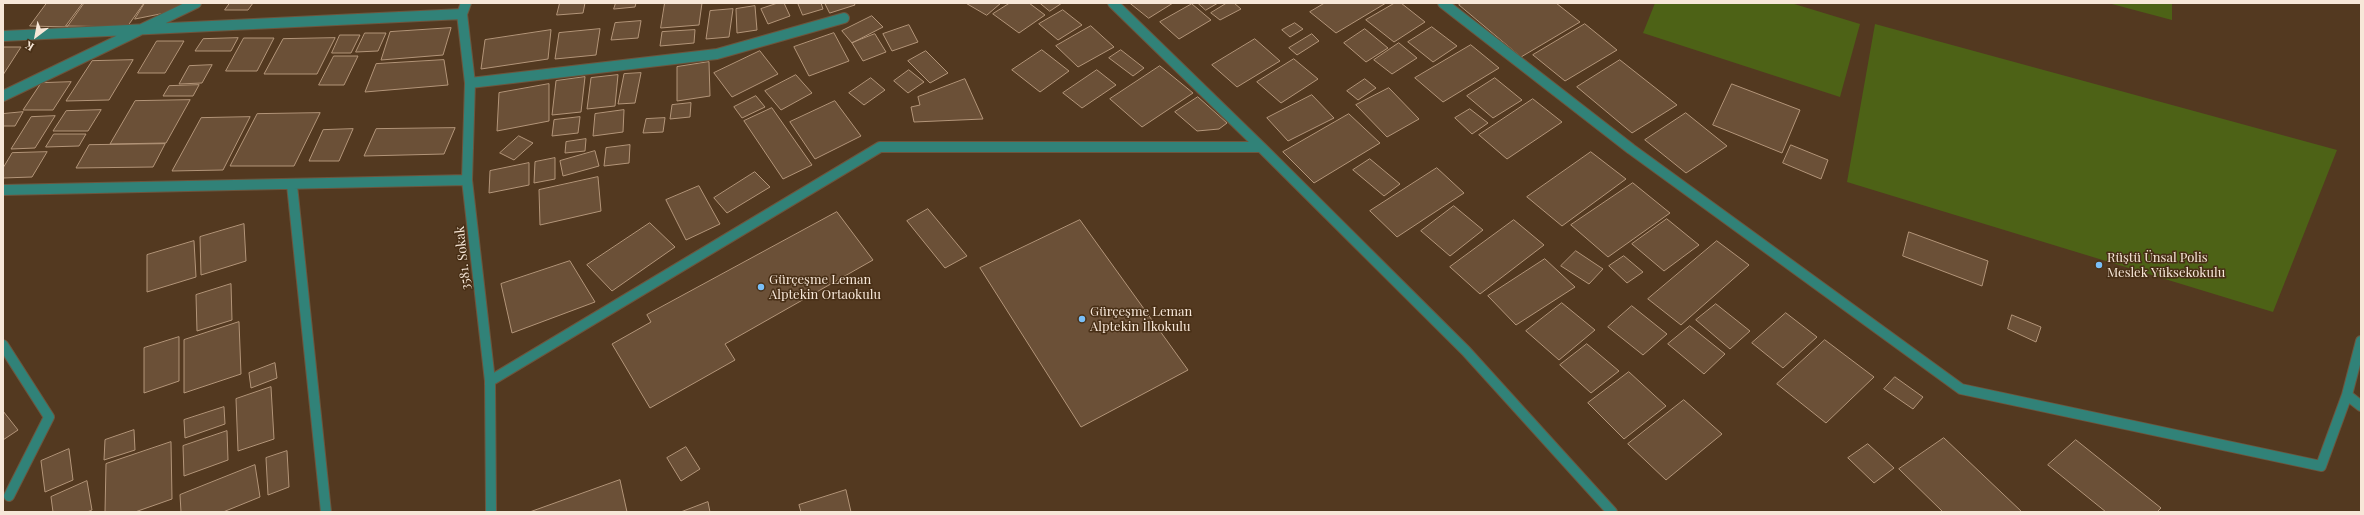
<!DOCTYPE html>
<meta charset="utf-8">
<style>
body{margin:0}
#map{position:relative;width:2364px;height:515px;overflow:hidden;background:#533920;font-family:"Playfair Display",serif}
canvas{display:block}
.frame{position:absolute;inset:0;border:4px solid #f7e7d8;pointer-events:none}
.north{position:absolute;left:16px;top:16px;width:40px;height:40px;-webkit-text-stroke:3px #482f16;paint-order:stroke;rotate:212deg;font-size:11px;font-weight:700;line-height:16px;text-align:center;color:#f7e7d8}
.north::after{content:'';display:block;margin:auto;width:14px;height:18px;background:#f7e7d8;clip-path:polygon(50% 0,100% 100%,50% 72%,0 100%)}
</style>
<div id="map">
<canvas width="2364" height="515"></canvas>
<div class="frame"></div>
<div class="north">K</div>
</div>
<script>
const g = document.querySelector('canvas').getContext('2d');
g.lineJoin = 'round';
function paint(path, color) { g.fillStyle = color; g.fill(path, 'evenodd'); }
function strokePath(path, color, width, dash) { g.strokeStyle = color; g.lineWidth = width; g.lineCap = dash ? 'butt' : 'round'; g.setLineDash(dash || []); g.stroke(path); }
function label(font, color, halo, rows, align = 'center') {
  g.font = font + ' "Playfair Display",serif'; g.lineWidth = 3; g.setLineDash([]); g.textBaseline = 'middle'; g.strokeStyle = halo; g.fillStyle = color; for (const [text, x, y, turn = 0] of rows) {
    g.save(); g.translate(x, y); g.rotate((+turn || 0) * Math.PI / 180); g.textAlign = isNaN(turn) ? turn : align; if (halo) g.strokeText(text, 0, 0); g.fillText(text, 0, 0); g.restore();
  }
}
paint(new Path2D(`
 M1655,3H1791L1860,24L1840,97L1643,33Z
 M2108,3H2172V20Z
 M1875,24L2337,150L2273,312L1847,182Z`), '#4d6216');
const building = new Path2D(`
 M47,3H84L67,27L30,26Z
 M83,3H144L127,27L66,26Z
 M145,3H183L180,10L135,19Z
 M230,3H253L248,10H225Z
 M560,3H585L583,13L557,15Z
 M616,3H636L635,7L614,9Z
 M665,3H702L699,25L661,28Z
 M778,3H784L790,16L768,24L761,9Z
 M798,3H821L823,9L803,15Z
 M825,3H854L855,5L830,13Z
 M966,3H1001L987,15Z
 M1010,3H1029L1045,15L1019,33L993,14Z
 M1040,3H1062L1050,11Z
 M1130,3H1173L1149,18Z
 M1198,3H1218L1206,10Z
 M1227,3H1234L1241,9L1220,20L1211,13Z
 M1325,3H1386L1336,33L1310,12Z
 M1395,3H1401L1425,22L1394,42L1366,20Z
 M1462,3H1556L1580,22L1521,57L1459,5Z
 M1192,4L1211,20L1179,39L1160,22Z
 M755,6L757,30L737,33L736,9Z
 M733,9L729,37L706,39L710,11Z
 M1063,10L1082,25L1058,40L1039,24Z
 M872,16L883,27L852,43L842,31Z
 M641,21L638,38L611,40L615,23Z
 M1295,23L1303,29L1290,37L1282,30Z
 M1585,24L1617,50L1565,81L1533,55Z
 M909,25L918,42L892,51L883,34Z
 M1091,26L1114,47L1078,67L1056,46Z
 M1432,27L1457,46L1433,62L1408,42Z
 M451,28L443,55L381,60L390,32Z
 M600,29L596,55L555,59L559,33Z
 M1365,29L1388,48L1366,62L1344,43Z
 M551,30L548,59L481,69L485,40Z
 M695,30L694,43L660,46L662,32Z
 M365,33H386L378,51L356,52Z
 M834,33L849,61L809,76L794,47Z
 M875,34L886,52L863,61L852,43Z
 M1312,34L1319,41L1297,55L1289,48Z
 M340,35H360L351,53H332Z
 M238,38L231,51H195L203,39Z
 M244,38H274L257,71H226Z
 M335,38L317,74H264L283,39Z
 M1255,39L1280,61L1237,87L1212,65Z
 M157,41H184L165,73H138Z
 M1399,43L1417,58L1392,74L1374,60Z
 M1471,45L1499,68L1443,102L1415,78Z
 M3,47H21L3,75Z
 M1042,50L1069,71L1040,92L1012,70Z
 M1121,50L1144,68L1133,76L1109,58Z
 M760,51L778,74L732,97L714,73Z
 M926,51L948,73L930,83L908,61Z
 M334,56H358L344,85H319Z
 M1294,59L1318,79L1281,103L1257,82Z
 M133,60L109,100L66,101L92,61Z
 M444,60L448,85L365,92L376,64Z
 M1620,60L1677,105L1632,133L1577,87Z
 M709,62L710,96L677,101V67Z
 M212,65L202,83L179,84L189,66Z
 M1160,66L1193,93L1142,127L1110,99Z
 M909,70L924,82L908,93L894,81Z
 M1097,70L1116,85L1082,108L1063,93Z
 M641,73L635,103L618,104L624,74Z
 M618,75L615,106L587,109L591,78Z
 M796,75L812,93L781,110L765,91Z
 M585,77L581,112L552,115L556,81Z
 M871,78L885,90L864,105L849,93Z
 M1495,78L1522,100L1493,118L1467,96Z
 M965,79L983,119L914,122L911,107L920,105L918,97Z
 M1365,79L1376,88L1358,100L1347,91Z
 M71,82L53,110H23L41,83Z
 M549,84V121L497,131L499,93Z
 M1732,84L1800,110L1782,153L1713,125Z
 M199,85L193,96H163L169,86Z
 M1389,88L1419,119L1387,137L1356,105Z
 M1312,95L1334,118L1288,141L1267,118Z
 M756,96L765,107L742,118L734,107Z
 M1198,97L1227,123L1219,129L1197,131L1175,112Z
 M1533,99L1562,122L1507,159L1479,135Z
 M190,100L166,143L110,144L135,101Z
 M835,101L861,136L815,159L790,122Z
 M691,103L690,117L670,119L672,105Z
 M772,108L812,165L783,179L744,121Z
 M1470,109L1488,123L1472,134L1455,118Z
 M101,110L88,131H53L66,111Z
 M624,110L623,132L593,136L595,114Z
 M23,112L15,126H3V114Z
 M320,113L294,166H230L257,114Z
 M1686,113L1727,146L1686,173L1645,140Z
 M1349,114L1380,143L1314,183L1283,152Z
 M55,116L35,148L11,149L31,117Z
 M250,117L223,170L172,171L201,118Z
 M580,117L578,133L552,136L554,120Z
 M665,118L663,132L643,133L646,119Z
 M455,128L444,154L364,156L376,129Z
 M353,129L339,161H309L323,130Z
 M54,134H86L79,146L46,147Z
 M519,136L533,143L514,160L500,153Z
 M586,139L585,151L565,153L566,142Z
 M165,144L153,167L76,168L89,145Z
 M630,145L629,163L604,166L606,148Z
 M1791,145L1828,160L1821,179L1783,163Z
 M595,151L599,166L563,176L560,161Z
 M47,152L32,177L3,178V168L12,153Z
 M1591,152L1626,179L1562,226L1527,197Z
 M555,158V179L534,183L535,162Z
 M1370,159L1400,184L1384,196L1353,170Z
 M529,163V185L489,193L490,171Z
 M1437,168L1464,193L1397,237L1370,211Z
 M755,172L770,187L727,213L714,198Z
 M598,177L601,211L540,225L539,190Z
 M1633,183L1670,213L1608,257L1571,225Z
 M699,186L720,224L686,240L666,200Z
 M1454,206L1483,230L1450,256L1421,231Z
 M928,209L967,256L945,268L907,221Z
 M837,212L873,260L725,344L735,360L650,408L612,344L651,322L647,315Z
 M1667,219L1699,245L1664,271L1632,244Z
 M1080,220L1188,370L1081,427L980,268Z
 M1514,220L1544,245L1480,294L1450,267Z
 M650,223L675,247L612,291L587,265Z
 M244,224L246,261L201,275L200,237Z
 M1909,232L1988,261L1982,286L1903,256Z
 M194,241L196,277L147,292V255Z
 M1717,241L1749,265L1681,325L1648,299Z
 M1576,251L1603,269L1589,284L1561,266Z
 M1624,256L1643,272L1627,283L1609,266Z
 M1545,259L1575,287L1516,325L1488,296Z
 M570,261L595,302L512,333L501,284Z
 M231,284L232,320L197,331L196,295Z
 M1562,303L1595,330L1559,360L1526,331Z
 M1716,304L1750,331L1730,349L1696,320Z
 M1632,306L1667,334L1643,355L1608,327Z
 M1786,313L1817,337L1783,368L1752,343Z
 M2012,315L2041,327L2036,342L2008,329Z
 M239,322L241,374L184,393V340Z
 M1690,326L1725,354L1704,374L1668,344Z
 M179,337V381L144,393V348Z
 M1825,340L1874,377L1826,423L1777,384Z
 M1587,344L1619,371L1591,393L1560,365Z
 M275,363L277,378L251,388L249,373Z
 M1629,372L1666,406L1624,439L1588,403Z
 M1895,377L1923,397L1913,409L1884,389Z
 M271,387L274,439L238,451L236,399Z
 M1684,400L1722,434L1666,480L1628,444Z
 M224,407L225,424L185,438L184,420Z
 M3,411L18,430L3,440Z
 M134,430L135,450L104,460L105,440Z
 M227,431L228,460L184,476L183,446Z
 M1944,438L2022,512H1943L1899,469Z
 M2076,440L2161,508L2157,512H2106L2048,465Z
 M171,442L172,499L135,512H105L106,464Z
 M1868,444L1894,468L1874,483L1848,458Z
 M686,447L700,469L681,481L667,458Z
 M69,449L73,480L45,492L41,461Z
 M287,451L289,487L268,495L266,458Z
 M255,465L260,497L223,512H181L180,495Z
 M620,480L627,512H530Z
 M87,481L92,510L87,512H53L51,497Z
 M846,490L851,512H801L799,505Z
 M708,502L710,512H681Z`);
paint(building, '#6b5037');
strokePath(building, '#b39579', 1);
const street = new Path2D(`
 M466,3L462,14L470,83L467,180L490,381L491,512
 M1113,3L1261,147
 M1443,3L1631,149L1961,389L2321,466L2347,395L2361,341
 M3,36L462,14
 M470,83L717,54L844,18
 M3,96L196,3
 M292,185L326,512
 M3,190L467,180
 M3,345L49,417L9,496
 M490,381L880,147H1261L1466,351L1612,512
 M2347,395L2361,406`);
strokePath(street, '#6d553d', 12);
strokePath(street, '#318278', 10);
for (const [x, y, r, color] of [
 [2099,265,4,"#79bff8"],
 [761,287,4,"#79bff8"],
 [1082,319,4,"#79bff8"]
]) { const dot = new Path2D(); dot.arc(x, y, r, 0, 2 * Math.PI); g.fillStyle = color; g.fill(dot); strokePath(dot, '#482f16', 1.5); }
label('13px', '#f7e7d8', '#482f16', [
 ["3581. Sokak",463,258,-96]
]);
label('13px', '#f7e7d8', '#482f16', [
 ["Rüştü Ünsal Polis",2107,258],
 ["Meslek Yüksekokulu",2107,273],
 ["Gürçeşme Leman",769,280],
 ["Alptekin Ortaokulu",769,295],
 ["Gürçeşme Leman",1090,312],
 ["Alptekin İlkokulu",1090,327]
], 'left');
</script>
